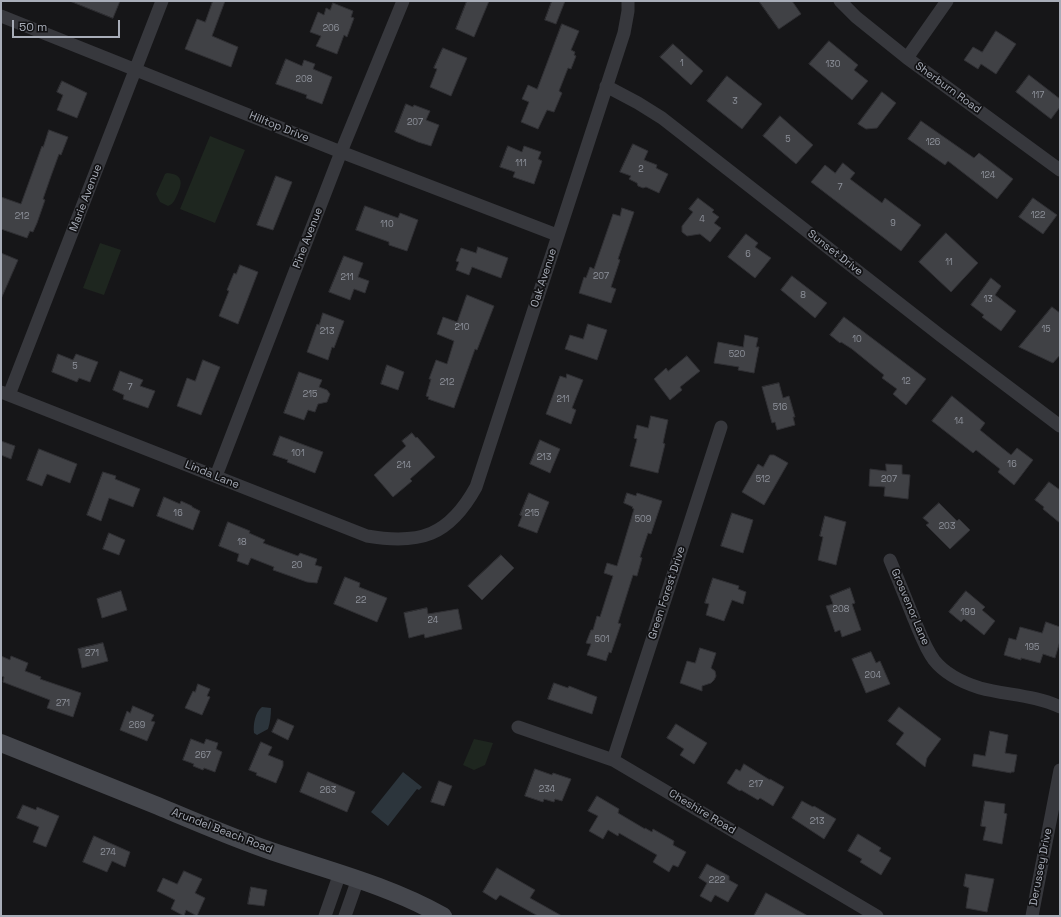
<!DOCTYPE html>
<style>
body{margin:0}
#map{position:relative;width:1061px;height:917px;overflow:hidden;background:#161618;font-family:"Space Grotesk",sans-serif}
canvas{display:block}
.frame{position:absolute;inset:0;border:2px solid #a8adb8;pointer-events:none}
.scale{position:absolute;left:12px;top:20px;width:108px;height:18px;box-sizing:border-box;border:2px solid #a8adb8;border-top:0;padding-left:5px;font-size:12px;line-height:14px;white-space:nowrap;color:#a8adb8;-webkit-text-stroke:3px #111113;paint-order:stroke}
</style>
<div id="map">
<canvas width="1061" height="917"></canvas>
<div class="frame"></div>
<div class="scale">50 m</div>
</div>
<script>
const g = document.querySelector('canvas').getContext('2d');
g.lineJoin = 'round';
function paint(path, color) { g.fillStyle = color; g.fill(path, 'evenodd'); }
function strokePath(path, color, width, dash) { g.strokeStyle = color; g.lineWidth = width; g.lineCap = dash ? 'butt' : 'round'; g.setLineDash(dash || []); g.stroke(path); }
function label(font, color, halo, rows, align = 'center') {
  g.font = font + ' "Space Grotesk",sans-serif'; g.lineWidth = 3.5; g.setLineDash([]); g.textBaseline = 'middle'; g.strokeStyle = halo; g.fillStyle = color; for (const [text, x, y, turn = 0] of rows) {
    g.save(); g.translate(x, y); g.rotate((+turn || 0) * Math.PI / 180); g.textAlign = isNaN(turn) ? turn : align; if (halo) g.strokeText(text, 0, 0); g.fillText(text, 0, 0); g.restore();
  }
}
paint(new Path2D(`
 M210,136L245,150L215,223L180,209Z
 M167,173C182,174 183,182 178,193C175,199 174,204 168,206L160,202L156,194L165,174Z
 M100,243L121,250L104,295L83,288Z
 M474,739L493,743L485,765L474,770L463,765Z`), '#1e261f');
paint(new Path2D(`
 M262,707L271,708C271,715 270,723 268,729L257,735L254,733C253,725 255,712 262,707Z
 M403,772L422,787L419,790L417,789L388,826L371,812Z`), '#2c353c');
const building = new Path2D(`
 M70,1H120L113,18Z
 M213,1H225L212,36L238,47L231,67L185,49L197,19L205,22Z
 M467,1H489L474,37L456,29Z
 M552,1H565L556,24L545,20Z
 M759,1H792L801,14L779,29Z
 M333,3L353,11L351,17L354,18L347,37L344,35L337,54L316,46L321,36L310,32L318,12L324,15L326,8L330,10Z
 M562,24L579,31L571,50L575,52L574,55L576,56L571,69L568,68L559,91L562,93L554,112L547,110L538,129L521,122L529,102L522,99L528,85L537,89Z
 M996,31L1016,44L996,74L981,64L978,69L964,60L973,47L982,52Z
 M829,41L858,65L854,70L868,81L852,100L809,64Z
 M673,44L703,71L691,85L660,57Z
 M443,48L467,58L451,96L430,87L437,69L434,68Z
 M286,59L302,66L304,60L315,64L313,69L332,77L322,104L306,98L307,95L276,84Z
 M1029,75L1060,99V107L1051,119L1016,92Z
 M727,76L762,104L742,129L707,101Z
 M62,81L87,93L77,118L57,110L63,95L57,92Z
 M882,92L896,103L877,128L866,129L858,124Z
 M406,104L413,107L414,105L430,111L426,120L439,125L431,146L418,142L395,132Z
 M780,116L813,145L796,164L763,136Z
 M921,121L974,158L979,153L1013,179L997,199L948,161L945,165L908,139Z
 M49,130L68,137L61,155L59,154L51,176L43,199L45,200L37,223L33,232L30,231L27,238L1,229V197L21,204L42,146L43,147Z
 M633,144L648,151L644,160L657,165L656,168L668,174L659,193L646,187L643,188L638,186L637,183L629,179L631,176L620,172Z
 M508,146L522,152L524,146L541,152L538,159L542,161L534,184L513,177L515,172L500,167Z
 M843,163L855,173L850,179L882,203L885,198L921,225L901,251L811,182L825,165L835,173Z
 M276,176L292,182L273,230L257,225Z
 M698,198L714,210L712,212L719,217L714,223L721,228L710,242L700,234L687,236L682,232V226L693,212L689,209Z
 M1033,198L1057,215L1043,234L1019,217Z
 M365,206L398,218L400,213L418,220L407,251L389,245V242L356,230Z
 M622,208L634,212L618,259L620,260L611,287L616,289L611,303L579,293L584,277L586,278L590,267L594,269L613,214L620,216Z
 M946,233L978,263L951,292L919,262Z
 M746,234L758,243L755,247L771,258L755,278L728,257Z
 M478,247L508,258L501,278L472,267L469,275L456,270L459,262L456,261L461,248L476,253Z
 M1,253L18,260L1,299Z
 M344,256L363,263L358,277L369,281L365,293L354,289L350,300L329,292Z
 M240,265L258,272L238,324L219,316L229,291L227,290L234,273L236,274Z
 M792,276L827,303L815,318L781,290Z
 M991,278L1001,286L995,295L1016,311L1001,331L982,317L984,315L971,305Z
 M467,295L494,306L477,350L475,349L454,408L428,399L429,397L426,396L431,379H429L436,360L447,364L454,341L437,334L443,317L457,322Z
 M1052,307L1060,313V355L1053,363L1019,347Z
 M323,313L344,321L334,348L332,347L328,360L307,352L317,324L319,325Z
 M844,317L926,379L906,405L893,394L897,389L882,378L884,375L852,349L841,342L840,343L830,335Z
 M588,324L607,330L597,360L565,349L570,335L583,339Z
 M745,335L758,338L756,347H759L754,373L738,370L739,367L714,363L718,342L743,347Z
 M58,354L73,360L76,354L98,362L90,382L79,378L77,382L52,372Z
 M687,356L700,371L680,387L682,390L670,400L654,379L666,368L668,371Z
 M203,360L220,367L201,415L177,406L187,378L195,381Z
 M387,365L404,372L398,390L381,384Z
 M120,371L143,380L140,386L155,391L148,408L123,399L124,395L113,390Z
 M299,372L322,380L319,387L327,390L330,394L327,402L318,404L315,412L308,410L304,420L284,413Z
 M567,374L583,380L572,408L576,410L571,424L546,414L560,376L566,378Z
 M779,383L783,398L789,396L795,417H793L795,425L777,430L775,422L772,423L762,387Z
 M952,396L985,423L980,430L996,443L1011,455L1017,448L1033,460L1014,485L998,472L1000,469L976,450L973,453L932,421Z
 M651,416L668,420L663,443L665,444L658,473L630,466L637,439L634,438L637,425L648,428Z
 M412,433L416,438L417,437L435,457L410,479L412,481L393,497L374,475L406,446L402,441Z
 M280,436L323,452L315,473L287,462L288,460L273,455Z
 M540,440L560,449L550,473L530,464Z
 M1,441L15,446L11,459L1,455Z
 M39,449L77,464L70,483L47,474L42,486L27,480Z
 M770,455H774L788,463L764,505L742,492L758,464L763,467Z
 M886,464L902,465V474L910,475L908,499L884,496L885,487L869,486L870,469L886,471Z
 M103,472L116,476L115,479L140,489L133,507L109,498L101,521L87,515Z
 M1049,482L1060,490V523L1043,509L1044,507L1035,500Z
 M529,493L549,502L537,533L518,526L522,516L520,515Z
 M627,493L636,496L637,493L662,501L651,534L648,533L640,557L642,558L637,576L633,575L618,623L621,624L611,653L609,652L606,661L587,655L591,644L586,643L591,630H593L597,616L600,617L613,576L604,573L607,563L617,566L634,509L632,508L633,507L624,503Z
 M164,497L180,504L181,501L192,506V507L200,511L193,530L157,516Z
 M939,503L957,521L959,519L970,530L950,549L926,525L929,523L923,518Z
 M732,513L753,520L743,553L721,546Z
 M825,516L846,522L836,565L818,560L823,537L820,536Z
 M228,522L250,531L249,533L265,540L263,543L298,556L300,553L317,559L315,565L322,567L317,583L307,582L276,571L273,570L274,567L251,558L248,565L237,561L239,554L219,546Z
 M109,533L125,540L119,555L103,549Z
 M501,555L514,568L482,600L468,586Z
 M345,577L360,583L359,587L387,598L377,622L334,604Z
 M713,578L739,586L738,589L746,592L743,604L732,600L724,621L706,615L709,604L705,603Z
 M850,588L855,603L852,604L861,630L842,637L840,630L835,632L826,606L833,604L830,596Z
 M121,591L127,610L102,618L97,599Z
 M966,591L985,607L982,610L995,621L984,635L964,619L961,622L949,612Z
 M427,608L428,614L458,609L462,629L425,638L424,634L409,638L404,613Z
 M1046,622L1060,627V641L1055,658L1043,654L1040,663L1021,658V660L1004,655L1009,638L1016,640L1020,627L1042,633Z
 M103,643L108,661L82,668L78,649Z
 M700,648L716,653L711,668L715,671L716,676L714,680L711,683L702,686V691L680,683L687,661L695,663Z
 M871,652L876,663L880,661L890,684L866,693L852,659Z
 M1,656L10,660L11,656L28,663L25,671L41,677L40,679L81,693L73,717L47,708L50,700L3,682L4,677L1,676Z
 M554,683L568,688L569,686L597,697L592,714L548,699Z
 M198,684L210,689L207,696L210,697L202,715L185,708L193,691L195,692Z
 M133,706L154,715L151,721L155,722L147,741L120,730L127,711L130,713Z
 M899,707L941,739L927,758L925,767L896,744L904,733L888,721Z
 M278,719L294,726L288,740L272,732Z
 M676,724L707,743L694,764L680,755L684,749L667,738Z
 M990,731L1008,735L1005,753L1017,755L1014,772H1011V773L972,766L974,754L985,756Z
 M191,739L204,744L206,739L218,743L216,749L222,752L215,772L204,768L203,770L193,766L194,764L183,760Z
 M261,742L272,747L268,755L283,761V766L276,783L256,775L257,773L249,770Z
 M744,764L770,780V779L784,787L773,806L760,798L758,800L741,790L740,791L727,783L736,769L740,771Z
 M535,769L552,775L553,773L571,779L562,801L555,799L554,802L544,799L543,802L525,796Z
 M308,772L355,792L347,812L300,792Z
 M439,781L452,786L444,806L431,802Z
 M597,796L619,809L618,813L645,829V828L652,832L653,829L674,841L673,845L686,852L678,867L673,865L669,872L653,862L657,855L619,833L618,836L608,830L603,839L589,831L598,816L588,811Z
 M802,801L813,807L814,806L836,819L824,839L792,818Z
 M985,801L1005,804L1004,813L1007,814L1002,844L983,840L986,827L981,826Z
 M23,805L36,810L37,807L59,816L46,847L33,842L39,827L17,818Z
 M858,834L881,848L879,851L891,858L881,875L860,862L862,859L848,851Z
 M94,836L130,852L125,867L112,861L107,872L83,862Z
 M707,864L729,876V880L738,885L728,902L715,895L711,902L700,896L707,883L699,878Z
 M497,868L535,890L530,898L562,916H538L500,895L496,900L483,892Z
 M184,871L202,879L195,893L205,898L197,916L186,910L184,916L171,909L175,900L157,891L163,878L177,884Z
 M966,874L994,879L987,912L966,908L969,888L964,886Z
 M251,887L267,890L264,906L248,904Z
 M766,893L779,900L808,916H754Z`);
paint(building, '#404145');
strokePath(building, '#303034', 1);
strokePath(new Path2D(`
 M840,1L856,17L907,58L1060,170
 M1,16L341,152L557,235
 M907,58L947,1
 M606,86L638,103L662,118L941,336L1060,426
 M1,392L367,536C420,545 449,536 476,487L624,33L628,11V1
 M9,395L162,1
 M216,476L341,152L403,1
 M890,560C898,579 906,599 914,619C920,633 925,648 934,660C945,674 964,683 980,688C1006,695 1035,695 1060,707
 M518,727L613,760L877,916
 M613,760L721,427
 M325,916L340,873
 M345,916L358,879
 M1032,916L1060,770`), '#37383d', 13);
strokePath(new Path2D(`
 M1,743C53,764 106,785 158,806C196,822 233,838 271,851C330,871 387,885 443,916`), '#45474d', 18);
label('9px', '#8e929b', null, [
 ["206",331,29],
 ["1",682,64],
 ["130",833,65],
 ["208",304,80],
 ["117",1038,96],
 ["3",735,102],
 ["207",415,123],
 ["5",788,140],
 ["126",933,143],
 ["111",521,164],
 ["2",641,170],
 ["124",988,176],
 ["7",840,188],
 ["122",1038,216],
 ["212",22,217],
 ["4",702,220],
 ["9",893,224],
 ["110",387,225],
 ["6",748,255],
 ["11",949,263],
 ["207",601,277],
 ["211",347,278],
 ["8",803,296],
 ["13",988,300],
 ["210",462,328],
 ["15",1046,330],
 ["213",327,332],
 ["10",857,340],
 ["520",737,355],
 ["5",75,367],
 ["12",906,382],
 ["212",447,383],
 ["7",130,388],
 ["215",310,395],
 ["211",563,400],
 ["516",780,408],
 ["14",959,422],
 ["101",298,454],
 ["213",544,458],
 ["16",1012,465],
 ["214",404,466],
 ["512",763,480],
 ["207",889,480],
 ["16",178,514],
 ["215",532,514],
 ["509",643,520],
 ["203",947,527],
 ["18",242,543],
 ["20",297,566],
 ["22",361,601],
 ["208",841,610],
 ["199",968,613],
 ["24",433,621],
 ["501",602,640],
 ["195",1032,648],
 ["271",92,654],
 ["204",873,676],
 ["271",63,704],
 ["269",137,726],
 ["267",203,756],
 ["217",756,785],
 ["234",547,790],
 ["263",328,791],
 ["213",817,822],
 ["274",108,853],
 ["222",717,881]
]);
label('11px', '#a8adb8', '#111113', [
 ["Sherburn Road",948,88,36],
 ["Hilltop Drive",279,127,22],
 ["Marie Avenue",86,198,-69],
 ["Pine Avenue",308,238,-69],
 ["Sunset Drive",835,253,38],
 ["Oak Avenue",544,278,-72],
 ["Linda Lane",212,475,22],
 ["Green Forest Drive",667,593,-72],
 ["Grosvenor Lane",910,607,67],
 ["Cheshire Road",702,812,31],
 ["Arundel Beach Road",222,831,21],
 ["Derussey Drive",1041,867,-79]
]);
</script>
